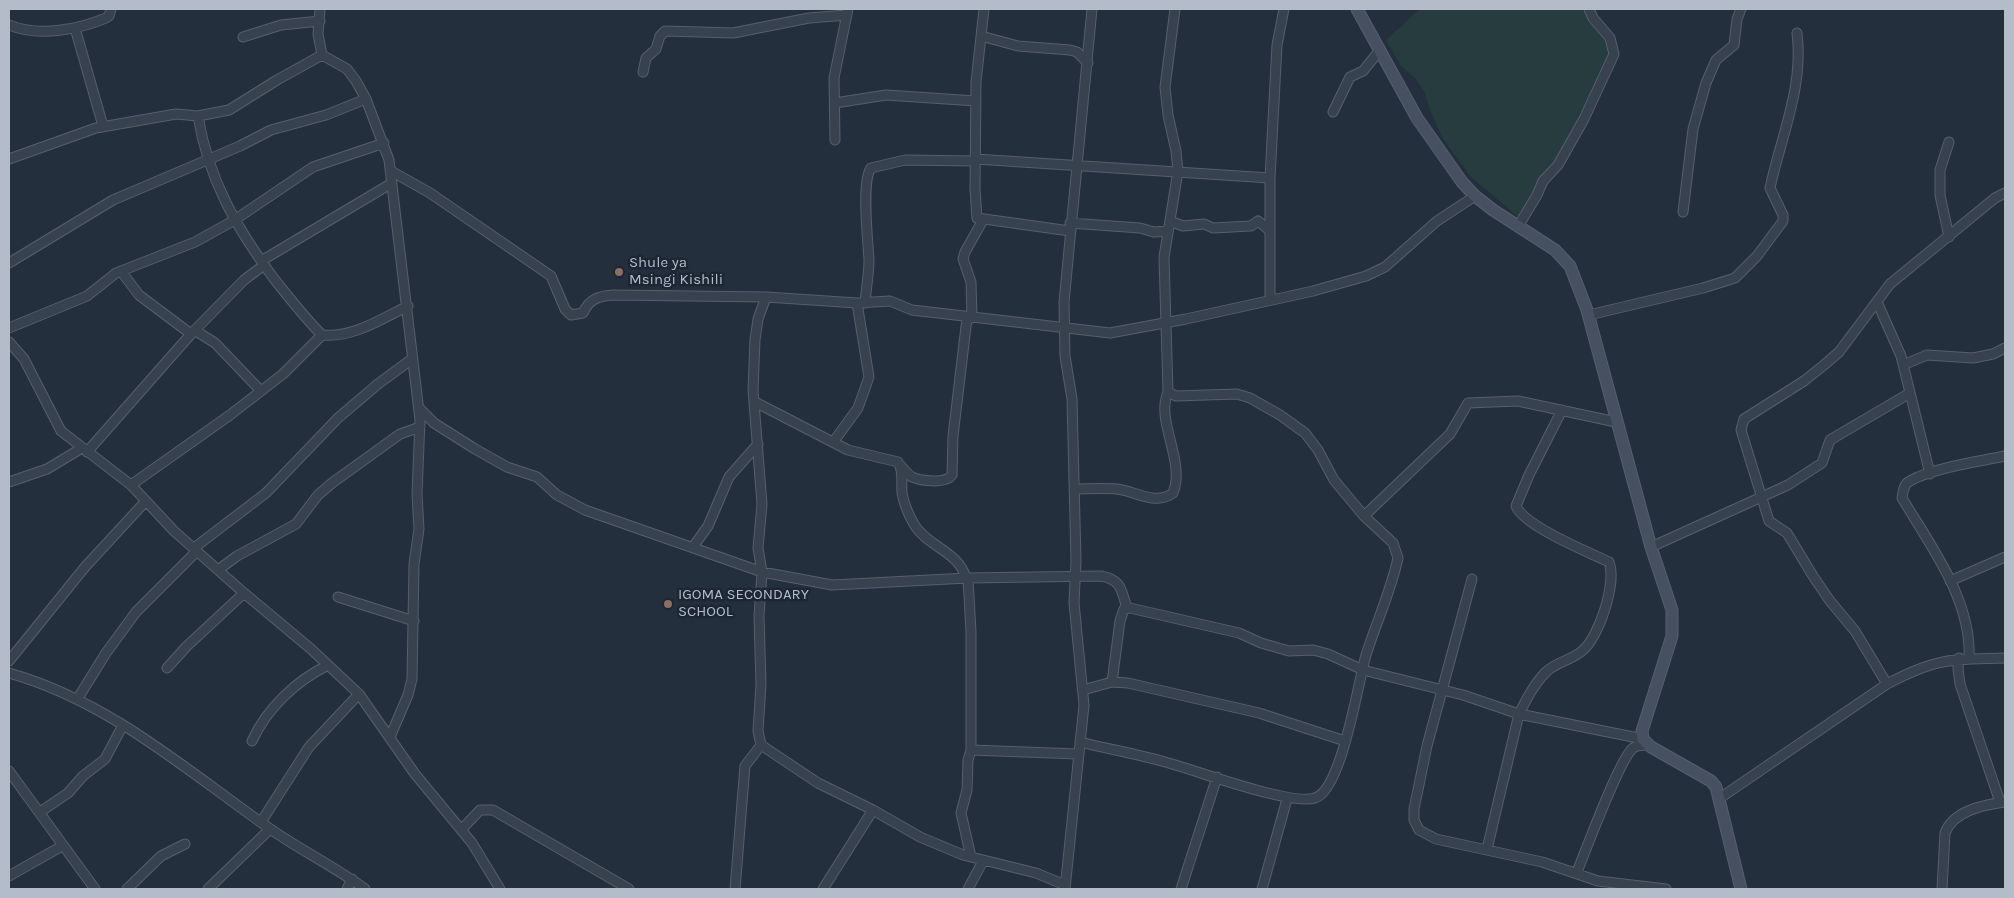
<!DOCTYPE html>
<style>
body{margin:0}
#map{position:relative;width:2014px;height:898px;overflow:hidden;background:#242f3e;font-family:Karla,sans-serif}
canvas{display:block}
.frame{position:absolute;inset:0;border:10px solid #b4bcc9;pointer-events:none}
</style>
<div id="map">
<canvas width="2014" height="898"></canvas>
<div class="frame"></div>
</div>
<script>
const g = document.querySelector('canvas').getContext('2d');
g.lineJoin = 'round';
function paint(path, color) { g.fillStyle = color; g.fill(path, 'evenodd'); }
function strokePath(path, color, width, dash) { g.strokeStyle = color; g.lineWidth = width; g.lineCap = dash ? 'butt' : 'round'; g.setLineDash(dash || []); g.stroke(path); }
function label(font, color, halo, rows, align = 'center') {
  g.font = font + ' Karla,sans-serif'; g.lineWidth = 5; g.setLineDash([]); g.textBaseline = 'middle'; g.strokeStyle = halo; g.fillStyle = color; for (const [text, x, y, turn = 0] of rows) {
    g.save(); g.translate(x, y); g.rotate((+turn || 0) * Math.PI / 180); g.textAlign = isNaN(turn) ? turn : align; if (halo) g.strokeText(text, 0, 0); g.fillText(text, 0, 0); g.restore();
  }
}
paint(new Path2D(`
 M1420,9H1584L1588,16L1604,31L1614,51L1569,149L1551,164L1523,221L1471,177L1443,139L1430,110L1425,93L1416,79L1401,66L1386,40Z`), '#263c3f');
const minor = new Path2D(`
 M320,9L318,34L322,55L347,69L356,81L366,99L389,160L420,420L417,494L419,529L414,564L412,679L408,695L390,737
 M984,9L976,82L975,190L977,218L1070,231
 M9,25C38,37 77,30 106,18L109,16L111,9
 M75,28L103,126
 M981,36L1018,46L1070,50L1077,52L1088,63
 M243,37L281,25L320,21
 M643,72L646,58L656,49L660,36L665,31L733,33L809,18L847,15
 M835,103L886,95L976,101
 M1333,112L1350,77L1363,71L1380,50
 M198,116C208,179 237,229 275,280C290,299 305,318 322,335C353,338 381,319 408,306
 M835,140L834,78L848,9
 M9,159L96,128L176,114L198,116L229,110L277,80L322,55
 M975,159L1270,178
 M391,171L430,193L551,276L565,309L571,315L583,313C589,299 599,296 613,295L766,297L857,303L890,301L912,310L1110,333L1186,319L1313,291L1366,276L1385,267L1437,221L1475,196
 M1683,212L1693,129L1706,83L1716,60L1734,45L1737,19L1741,9
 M1170,221L1183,226L1204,224L1213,228L1251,226L1258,221L1269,230
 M1070,223L1140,228L1154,232L1168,231
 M1519,225L1537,195L1543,181L1558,165L1584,119L1614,54L1610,38L1593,18L1589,9
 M1949,237L1940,195V170L1949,142
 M261,261L392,183
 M9,263L113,200L240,146L271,130L326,115L366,99
 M121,271L139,295L191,334
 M766,297L758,319L755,340L753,390L762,504L758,548L762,572L759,616L761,685L758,731L761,745L818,783L873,810L920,837L963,855L1036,873L1065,885
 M1270,299V178L1277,45L1284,9
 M1877,302L1901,356L1930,474
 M865,303C866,289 869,274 869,260C868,240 861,182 871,168L905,160L975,161
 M1589,315L1703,288L1735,278L1757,256L1783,221V215L1770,188C1781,137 1804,86 1797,33
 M972,318L971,282L963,259L965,252L983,220
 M9,328L87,296L116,273L195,242L233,221L313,167L384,143
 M196,331L215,343L261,391
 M9,342L24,359L61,431L131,485L174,531L244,593L311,649L359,694L415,774L472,843L500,889
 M1903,365L1927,355L1973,358L1993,354L2005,348
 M755,402L848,450L898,462C904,471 901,483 902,493C904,504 909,516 915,526C929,547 959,552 966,578
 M420,409L434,423L475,449L507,467L537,477L557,495L585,510L762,572L832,585L968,578L1101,576C1122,580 1121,590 1127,608
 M834,441L858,408L869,377L857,303
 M87,452L191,334L244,280L264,265
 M900,465C904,469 907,474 912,477C921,481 946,484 952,475L953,436L967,318
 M9,482L47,469L82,448
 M131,485L230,415L283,374L322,335
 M1074,489C1088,489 1103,488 1117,489C1135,491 1156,506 1173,493C1186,461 1155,421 1168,392
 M1364,516L1450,434L1468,403L1518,401L1616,422
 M693,547L708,526L729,477L758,444
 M1651,547L1788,485L1822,463L1830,440L1910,393
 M194,548L266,493L338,418L378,384L412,359
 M218,570L237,556L296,524L318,495L332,483L400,434L420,427
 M968,578L971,632V750L1078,754
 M1472,579L1427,746L1414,809V820L1419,830L1436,839L1542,862L1598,881L1666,889
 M1950,581L2005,557
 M338,597L414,621
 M1959,658L1958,669L1960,684L2000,802
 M1969,658C1972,600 1930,545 1902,498C1903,493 1903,487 1907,483C1926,469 1981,461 2005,456
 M9,661L85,567L145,502
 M167,668L187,646L244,593
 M9,673C108,701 184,768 266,826C298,849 334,866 365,889
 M1112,682L1120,621L1124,609L1130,608L1239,633L1261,643L1289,651L1313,650L1328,654L1363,670L1463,695L1519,714L1643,739
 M1887,684L1855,631L1830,601L1813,576L1787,533L1769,521L1741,430L1744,419L1804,381L1824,365L1839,352L1890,284L1995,198L2005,193
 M1083,690L1112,682L1128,683L1259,713L1345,741
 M78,698L106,653L136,612L197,551
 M252,741C267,708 296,681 328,665
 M1080,742C1108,749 1137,754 1165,762C1196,770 1290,806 1315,798C1342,790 1358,682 1366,655C1376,623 1391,591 1398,558L1393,543L1364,516L1334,480L1318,450L1305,433L1280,415L1250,398L1237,394L1176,396L1168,392L1164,257L1178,171L1176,151L1168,115L1165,87L1175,9
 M9,771L95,889
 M1720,798L1887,684C1936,658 1952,659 2005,658
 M40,812L68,793L83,776L105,759L123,725
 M261,822L309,747L359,694
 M461,830L480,810H493L629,889
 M1487,849L1519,714C1526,700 1534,684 1546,672C1556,662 1572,660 1582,651C1599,638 1617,582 1609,562C1588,552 1524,526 1516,506L1529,475L1562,410
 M971,857L961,813L967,790L968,760L971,750
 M1577,872C1586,850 1619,760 1633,748C1637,745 1643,745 1648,745
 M9,876L62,846
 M127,889L161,856L185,844
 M208,889L270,829
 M347,889L352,879
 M735,889L745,766L761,745
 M823,889L873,810
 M968,889L983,861
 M1065,889L1084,705L1074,603L1076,561L1072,399L1065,356L1064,302L1092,9
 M1181,889L1217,777
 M1262,889L1287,799
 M1942,889L1945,833C1953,811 1983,805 2004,802`);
const secondary = new Path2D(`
 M1357,9L1417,118L1462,182L1475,196L1493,210L1555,250L1570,266L1587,310L1651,547L1672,610V636L1642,731L1643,739L1651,747L1711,781L1716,787L1741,889`);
strokePath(minor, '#565f6c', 11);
strokePath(secondary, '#565f6c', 13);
strokePath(minor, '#38414e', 9);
strokePath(secondary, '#465061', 11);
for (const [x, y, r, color] of [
 [619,272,5,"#8d6e63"],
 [668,604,5,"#8d6e63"]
]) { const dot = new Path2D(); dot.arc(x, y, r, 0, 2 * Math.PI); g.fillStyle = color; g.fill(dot); strokePath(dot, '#1d2633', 2); }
label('15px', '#b4bcc9', '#1d2633', [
 ["Shule ya",629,263],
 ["Msingi Kishili",629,280],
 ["IGOMA SECONDARY",678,595],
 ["SCHOOL",678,612]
], 'left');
</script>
